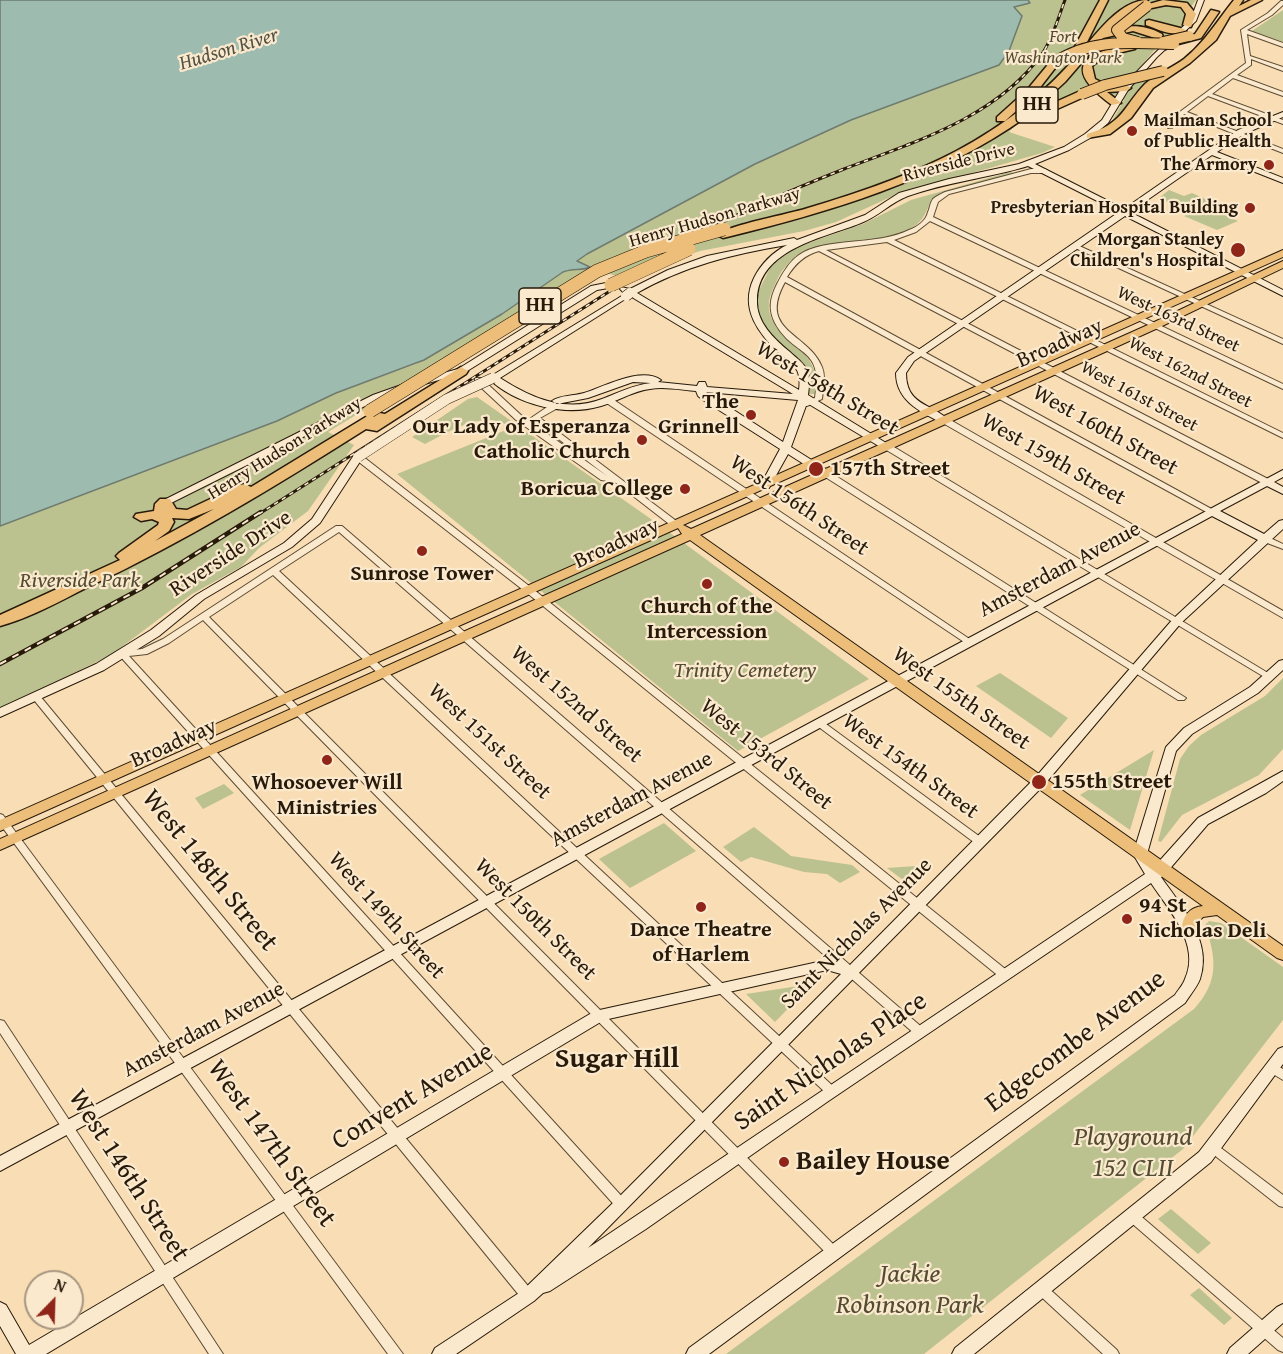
<!DOCTYPE html>
<style>
body{margin:0}
#map{position:relative;width:1283px;height:1354px;overflow:hidden;background:#f9ddb4;font-family:"Gentium Book Plus",serif}
canvas{display:block}
.north{position:absolute;left:24px;top:1270px;width:60px;height:60px;box-sizing:border-box;background:#fbe9ce;border:2px solid #a69680;border-radius:50%;rotate:23deg;font-size:16px;font-weight:700;line-height:24px;text-align:center;color:#271a0a}
.north::after{content:'';display:block;margin:auto;width:21px;height:27px;background:#8f2418;clip-path:polygon(50% 0,100% 100%,50% 72%,0 100%)}
</style>
<div id="map">
<canvas width="1283" height="1354"></canvas>
<div class="north">N</div>
</div>
<script>
const g = document.querySelector('canvas').getContext('2d');
g.lineJoin = 'round';
function paint(path, color) { g.fillStyle = color; g.fill(path, 'evenodd'); }
function strokePath(path, color, width, dash) { g.strokeStyle = color; g.lineWidth = width; g.lineCap = dash ? 'butt' : 'round'; g.setLineDash(dash || []); g.stroke(path); }
function label(font, color, halo, rows, align = 'center') {
  g.font = font + ' "Gentium Book Plus",serif'; g.lineWidth = 4.5; g.setLineDash([]); g.textBaseline = 'middle'; g.strokeStyle = halo; g.fillStyle = color; for (const [text, x, y, turn = 0] of rows) {
    g.save(); g.translate(x, y); g.rotate((+turn || 0) * Math.PI / 180); g.textAlign = isNaN(turn) ? turn : align; if (halo) g.strokeText(text, 0, 0); g.fillText(text, 0, 0); g.restore();
  }
}
paint(new Path2D(`
 M1028,0H1196L1186,14V24L1164,39L1135,73L1155,77L1125,114L1109,126L1124,100L1110,96L1095,86L1021,119L1009,132L1055,147L1042,153L895,195L836,222L804,231L700,251L664,263L630,281L596,269L328,432L354,445L308,511L259,548L241,567L192,594L111,655L0,709V526L277,421L336,393L416,364L502,314L563,272L573,268L587,269L590,266L577,261L587,254L755,164L851,120L999,65L1017,11L1014,7Z
 M1283,10V42L1252,31Z
 M1010,172L1014,173L940,194C922,205 932,220 904,232C861,252 801,231 777,280C774,287 770,294 769,301C764,340 826,345 815,394H808L806,374L761,324L756,303L759,290L773,262L794,248L863,224L911,200Z
 M1169,190L1184,196L1192,193L1228,209L1220,213L1238,221L1217,230L1184,216L1191,213L1159,198Z
 M477,397L658,524L869,679L738,751L397,474L506,430L507,425C482,410 448,432 425,444L412,437L468,399Z
 M1000,673L1068,718L1051,738L976,686Z
 M1283,678V749L1259,775L1182,815L1161,842L1158,841L1180,759L1189,746L1201,735L1265,696Z
 M1154,750L1130,830L1080,795Z
 M224,784L234,793L203,809L195,798Z
 M664,823L696,851L630,888L599,859Z
 M754,827L791,856L852,865L860,872L840,883L827,874L804,872L751,857L741,862L723,847Z
 M931,865L911,886L887,868Z
 M1209,921L1221,923L1283,967V1020L1183,1149L924,1354H726L1194,1009C1220,981 1216,957 1205,925Z
 M812,984L775,1022L746,994Z
 M1171,1209L1211,1243L1198,1254L1158,1219Z
 M1199,1288L1232,1318L1224,1325L1190,1295Z`), '#bbc28f');
const water = new Path2D(`
 M0,0H1028L1030,3L1014,7L1022,16L1009,51L999,65L851,120L755,164L587,254L577,261L590,267C583,271 572,268 563,272L502,314L424,360L336,393L277,421L0,526Z`);
paint(water, '#9ebbb0');
strokePath(water, '#6e7b6e', 1.5);
const street = new Path2D(`
 M1281,1H1283V5L1272,15L1247,30L1283,43V47L1247,34L1250,56L1283,67V71L1251,59V65L1237,75L1283,92V96L1233,78L1212,94L1283,120V124L1208,96L1187,112L1283,149V153L1184,114L1172,128H1168V126L1181,111L1246,63L1241,30L1268,13Z
 M1031,169H1045L1048,171L1045,173H1031L949,194L938,202L933,217L1283,384V389L930,221L916,232L894,240L1283,433V438L887,242L826,250L1270,480L1271,482L1270,484H1264L819,251C804,255 795,264 787,277L1217,512L1216,514H1210L785,282C757,332 808,332 822,367C826,377 823,388 822,399L807,406H801V402L815,398C824,345 794,358 775,323C768,309 770,298 777,284C782,274 789,262 799,255C824,237 877,246 909,230C917,227 926,221 928,212C930,208 930,203 933,199C936,196 941,194 945,192Z
 M1075,244L1283,339V344L1073,247L1072,246Z
 M475,378H481L522,416L607,476L531,418L550,405H556V409L540,418L679,523L680,525L679,527H673L615,482L601,480L516,420L475,382Z
 M605,398H611L974,642L970,645L967,644L605,402Z
 M941,418H947L1283,611V618L941,422Z
 M883,444H889L1273,676L1269,679L1266,678L883,448Z
 M355,455H361L533,589L1009,972L1010,975L1009,978L1005,979L1001,978L527,593L355,459Z
 M822,471H828L1186,698L1184,700H1178L822,475L821,473Z
 M336,526H342L924,1029L926,1032L924,1035L920,1036L916,1035L339,532L279,571L835,1088L837,1091L835,1094L831,1096L827,1094L273,575L209,617L838,1249L840,1253L838,1257L834,1258L830,1257L203,620L169,643L147,654L129,656L626,1201L628,1205L626,1209L622,1210L618,1209L118,654L122,651L142,649L163,639Z
 M1262,537H1268L1283,544V549L1262,541L1261,539Z
 M37,695L40,696L533,1292L534,1296L533,1300L528,1302L523,1300L34,700L32,698L34,696Z
 M819,720L822,721L983,839L984,841L983,843H975L816,725L814,723Z
 M0,814L3,815L403,1354H388L0,824Z
 M0,1020L4,1021L223,1354H209L0,1033Z
 M1272,1063L1283,1069V1080L1268,1071L1266,1068L1268,1065Z
 M1213,1143L1217,1145L1283,1195V1207L1279,1206L1209,1151L1207,1148L1209,1145Z
 M1132,1211L1136,1212L1283,1338V1352L1278,1350L1128,1220L1126,1216L1128,1212Z
 M1041,1283L1045,1285L1117,1350L1119,1354H1103L1037,1293L1035,1289L1037,1285Z`);
const secondary = new Path2D(`
 M1198,0H1204L1196,21L1157,57L1128,90L1108,123L1090,138L1069,150L1035,164L1124,209L1238,130L1283,112V117L1244,134L1217,152L1283,178V183L1212,155L1130,212L1283,290V296L1125,216L914,361L906,373C906,405 930,403 949,420L944,423L940,422C919,411 896,400 896,373L908,357L1119,212L1028,166C989,178 947,182 908,196C891,202 878,217 861,223C824,238 758,249 757,300C756,322 774,339 790,352C796,358 805,363 808,373C810,380 809,388 808,395L891,446L886,449L882,448L807,403L791,447L829,471L830,473L829,475H821L788,454L769,488H761L760,486L780,449L703,400L698,396L696,391C681,390 665,386 650,389C633,391 618,401 601,406C565,417 516,405 488,378L625,294L620,289L621,287L630,289L668,270L707,256L794,238L797,240L865,215L899,193L949,179L1019,164L1064,147L1085,134L1102,120L1122,87L1153,55L1191,19ZM787,245C773,252 761,264 754,278C739,309 759,334 781,355C786,359 792,362 795,367C800,373 800,383 799,390L637,293C684,266 733,254 787,245ZM630,296L793,394L707,387L705,382H699L697,386L658,382L661,380C641,366 604,387 584,393C574,396 560,395 552,401L557,404L588,398L633,382L651,383C633,385 618,393 602,399C565,413 531,398 500,378ZM706,392L798,400L783,442Z
 M611,282L614,283V287L597,290L464,373L421,385L416,382L418,380L458,369L591,286Z
 M404,384L409,387L407,389L379,399L169,504H161L160,502L373,395Z
 M358,454L363,457L320,523L292,547L204,599L159,636L104,670L0,717V708L96,664L151,630L196,595L284,543L312,519L354,455Z
 M1283,470V477L1274,482L1283,487V494L1267,486L1220,511L1264,534L1279,521L1283,520V529L1181,623L1044,785L588,1248L1145,874L1133,854L1166,747L1184,728L1250,687L1279,661L1283,660V670L1258,693L1192,734L1176,751L1147,854L1154,867L1198,818L1283,771V781L1266,793L1208,824L1167,872L1161,877C1181,906 1213,940 1200,979C1197,987 1190,995 1185,1003L709,1354H686L689,1348L1175,995C1178,990 1183,985 1185,979C1201,945 1169,910 1151,883L827,1102L646,1229L550,1291L543,1293L534,1301L456,1354H432L435,1348L522,1291L616,1200L841,974L827,970L604,1020L46,1354H16L0,1326V1302L6,1305L29,1345L595,1011L827,960L849,966L1034,779L1173,619L1258,540L1212,516L0,1171V1156Z
 M1283,1047V1064L1211,1162L974,1354H952L955,1348L1199,1152L1278,1049Z
 M1283,1304V1323L1248,1354H1227L1230,1348L1277,1307Z`);
const primary = new Path2D(`
 M1283,250V257L683,525L691,529L1150,324L1283,261V268L1158,328L700,535L1283,946V960L1277,958L1217,915L1203,917L1198,922L1196,933L1190,935L1184,933L1182,929C1182,916 1190,907 1203,906L690,540L0,850V839L682,534L678,528L0,831V820Z`);
const highway = new Path2D(`
 M1100,0H1108L1084,48C1100,29 1122,0 1148,0L1111,30C1128,24 1146,25 1162,34L1166,49H1160L1155,38L1133,31L1103,38L1065,82L1031,113L1078,92H1086V96L1035,119L1026,117C936,181 829,212 723,238L717,235C728,225 790,214 808,208C915,176 1006,140 1080,52L1073,50Z
 M1163,0L1187,3L1196,14L1191,27L1183,25L1186,14L1181,7L1166,5L1147,9L1142,6Z
 M1234,0H1243L1239,6L1251,0H1262L1230,16L1216,40L1190,63L1153,88L1131,118L1110,134L1087,138V134C1123,124 1123,107 1145,84C1156,74 1172,68 1184,59C1205,42 1217,21 1234,0Z
 M1211,10L1219,12L1201,38L1171,46V42L1195,34Z
 M1149,20L1184,29L1186,31C1175,38 1157,29 1146,25V21Z
 M1132,44L1137,47L1135,49L1105,56L1092,66L1095,79L1109,86L1126,85L1131,88L1126,91L1107,92L1121,103L1112,105C1063,69 1080,53 1132,44Z
 M1051,61L1059,63L1035,94L1005,121H997V117L1027,90Z
 M461,367L468,371L466,374L377,431L366,429C276,486 184,542 88,587C60,601 30,618 0,626V615L120,560L116,556L119,553L158,525L159,522L152,519L141,521L134,517L136,514L154,511L155,504L160,499H170L176,509L187,510L240,485L245,484L251,487L374,412L385,414ZM214,509L155,541L169,531L174,522L172,518L189,519Z`);
strokePath(street, '#5c4b34', 2);
strokePath(secondary, '#271a0a', 2);
strokePath(primary, '#271a0a', 2);
strokePath(highway, '#271a0a', 3);
paint(street, '#fbe9ce');
paint(secondary, '#fbe9ce');
paint(primary, '#ecbe7a');
paint(highway, '#ecbe7a');
const railFar1 = new Path2D(`
 M259,514L703,232C749,208 796,188 844,169C914,142 996,118 1042,54C1053,38 1058,18 1065,0`);
const rail = new Path2D(`
 M0,664L142,588L261,512`);
strokePath(railFar1, '#271a0a', 3);
strokePath(rail, '#271a0a', 4.5);
strokePath(railFar1, '#fbe9ce', 1.5, [4.5]);
strokePath(rail, '#fbe9ce', 2, [7]);
const secondaryBridge = new Path2D(`
 M626,296L630,293
 M358,457L447,399L493,378`);
const highwayBridgeFar1 = new Path2D(`
 M1138,42L1123,38L1117,30L1147,6
 M1163,42L1189,36
 M1054,63C1090,38 1132,43 1174,44
 M1082,94L1105,85L1163,71`);
const highwayBridge = new Path2D(`
 M611,285L689,249
 M370,411L597,271L646,251L724,229`);
strokePath(secondaryBridge, '#271a0a', 11, []);
strokePath(highwayBridgeFar1, '#271a0a', 12, []);
strokePath(highwayBridge, '#271a0a', 14, []);
strokePath(secondaryBridge, '#fbe9ce', 10);
strokePath(highwayBridgeFar1, '#ecbe7a', 10);
strokePath(highwayBridge, '#ecbe7a', 13);
for (const [x, y, r, color] of [
 [1132,131,6,"#8f2418"],
 [1269,165,6,"#8f2418"],
 [1250,208,6,"#8f2418"],
 [1238,250,8,"#8f2418"],
 [751,415,6,"#8f2418"],
 [642,440,6,"#8f2418"],
 [816,469,8,"#8f2418"],
 [685,489,6,"#8f2418"],
 [422,551,6,"#8f2418"],
 [707,584,6,"#8f2418"],
 [327,760,6,"#8f2418"],
 [1039,782,8,"#8f2418"],
 [701,907,6,"#8f2418"],
 [1127,919,6,"#8f2418"],
 [784,1162,6,"#8f2418"]
]) { const dot = new Path2D(); dot.arc(x, y, r, 0, 2 * Math.PI); g.fillStyle = color; g.fill(dot); strokePath(dot, '#fbe9ce', 2); }
label('italic 18px', '#534c32', '#fbe9ce', [
 ["Fort",1063,37],
 ["Washington Park",1063,58]
]);
label('bold 18px', '#271a0a', '#fbe9ce', [
 ["Mailman School",1144,121,"left"],
 ["of Public Health",1144,142,"left"],
 ["The Armory",1257,165],
 ["Presbyterian Hospital Building",1238,208],
 ["Morgan Stanley",1224,240],
 ["Children's Hospital",1224,261]
], 'right');
label('18px', '#271a0a', '#fbe9ce', [
 ["Riverside Drive",959,163,-14],
 ["Henry Hudson Parkway",715,218,-16],
 ["West 163rd Street",1178,320,25],
 ["West 162nd Street",1190,373,27],
 ["West 161st Street",1139,397,28],
 ["Henry Hudson Parkway",285,449,-32]
]);
label('italic 20px', '#515244', '#fbe9ce', [
 ["Hudson River",229,50,-17]
]);
for (const [x, y, w] of [
 [1037,105,42],
 [540,306,42]
]) { const box = new Path2D(); box.roundRect(x - w / 2, y - 18, w, 36, 4.5); g.fillStyle = '#fbe9ce'; g.fill(box); strokePath(box, '#271a0a', 1.5); }
label('bold 21px', '#271a0a', null, [
 ["HH",1037,105],
 ["HH",540,306]
]);
label('22px', '#271a0a', '#fbe9ce', [
 ["Broadway",1060,344,-24],
 ["West 158th Street",827,389,31],
 ["West 160th Street",1105,431,29],
 ["West 159th Street",1053,460,30],
 ["West 156th Street",799,506,34],
 ["Broadway",617,544,-25],
 ["Riverside Drive",231,554,-33],
 ["Amsterdam Avenue",1060,570,-28],
 ["West 155th Street",961,699,35],
 ["West 152nd Street",576,705,41],
 ["West 151st Street",489,742,43],
 ["Broadway",174,744,-24],
 ["West 153rd Street",766,755,39],
 ["West 154th Street",910,767,36],
 ["Amsterdam Avenue",632,800,-28],
 ["West 149th Street",386,916,48],
 ["West 150th Street",535,920,45],
 ["Saint Nicholas Avenue",857,934,-45],
 ["Amsterdam Avenue",204,1030,-28]
]);
label('bold 22px', '#271a0a', '#fbe9ce', [
 ["The",739,402,"right"],
 ["Grinnell",739,427,"right"],
 ["Our Lady of Esperanza",630,427,"right"],
 ["Catholic Church",630,452,"right"],
 ["157th Street",830,469,"left"],
 ["Boricua College",673,489,"right"],
 ["Sunrose Tower",422,574],
 ["Church of the",707,607],
 ["Intercession",707,632],
 ["155th Street",1052,782,"left"],
 ["Whosoever Will",327,783],
 ["Ministries",327,808],
 ["94 St",1139,906,"left"],
 ["Nicholas Deli",1139,931,"left"],
 ["Dance Theatre",701,930],
 ["of Harlem",701,955]
]);
label('italic 22px', '#534c32', '#fbe9ce', [
 ["Riverside Park",80,581],
 ["Trinity Cemetery",745,671]
]);
label('27px', '#271a0a', '#fbe9ce', [
 ["West 148th Street",209,871,51],
 ["Edgecombe Avenue",1076,1042,-37],
 ["Saint Nicholas Place",831,1062,-34],
 ["Convent Avenue",413,1097,-31],
 ["West 147th Street",271,1144,54],
 ["West 146th Street",128,1176,57]
]);
label('italic 27px', '#534c32', '#fbe9ce', [
 ["Playground",1133,1138],
 ["152 CLII",1133,1169],
 ["Jackie",910,1275],
 ["Robinson Park",910,1306]
]);
label('bold 27px', '#271a0a', '#fbe9ce', [
 ["Bailey House",796,1162]
], 'left');
label('bold 28px', '#271a0a', '#fbe9ce', [
 ["Sugar Hill",617,1060]
]);
</script>
